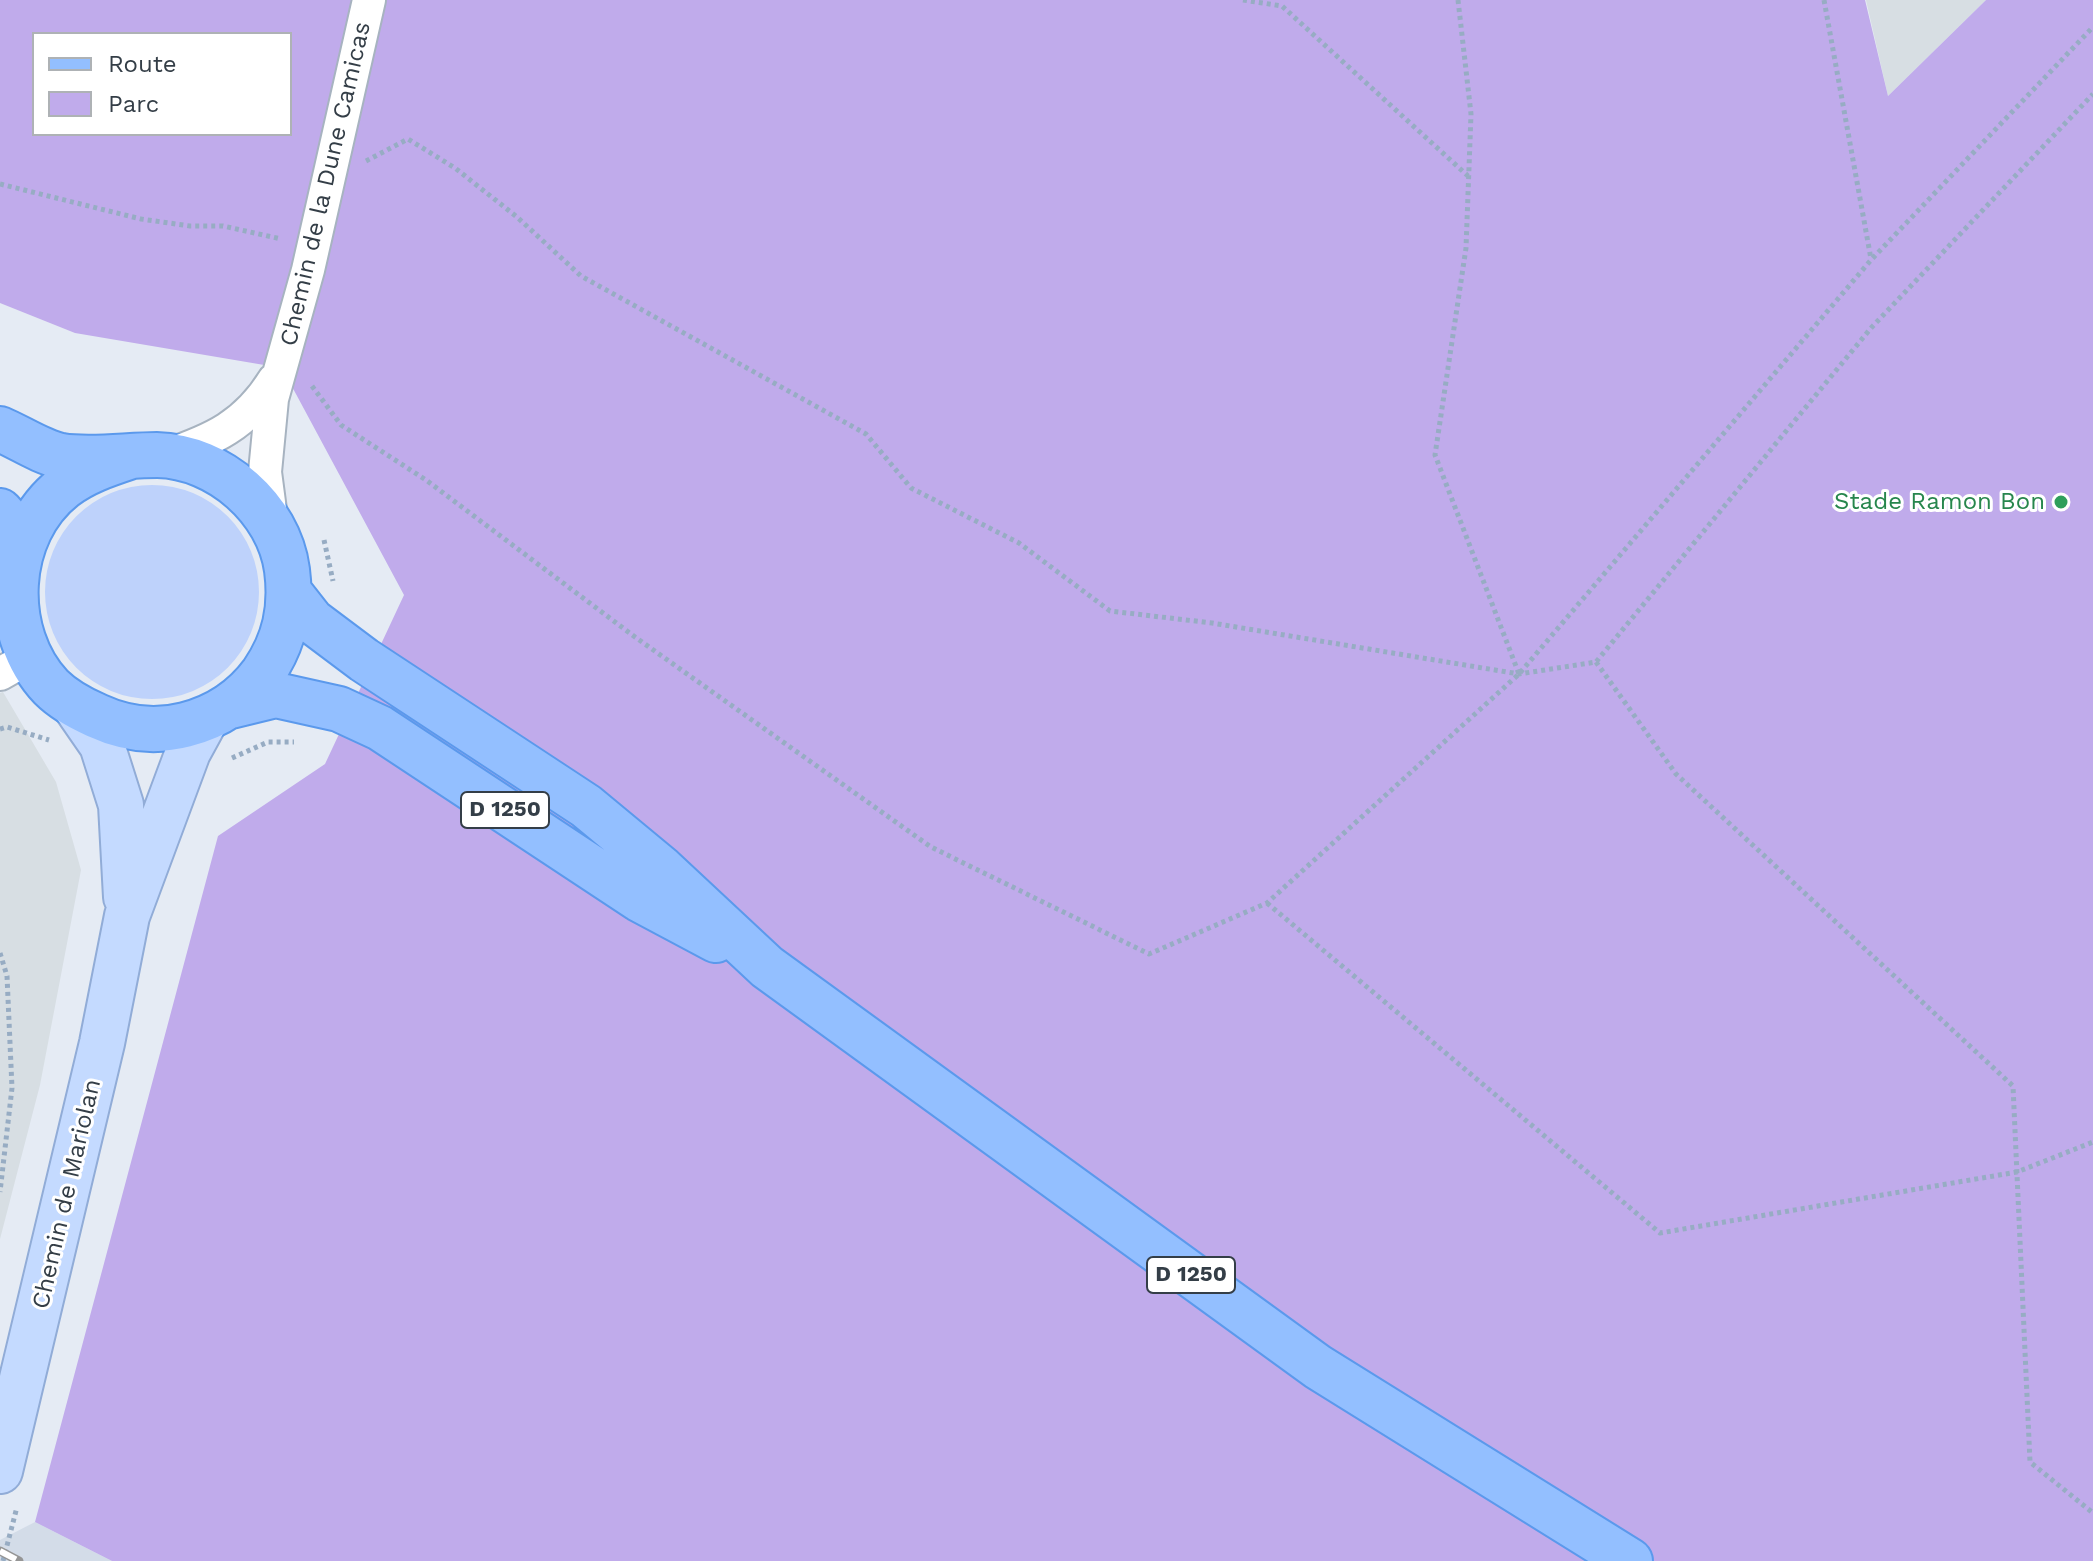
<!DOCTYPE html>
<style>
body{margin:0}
#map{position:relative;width:2093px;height:1561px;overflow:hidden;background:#e5ebf4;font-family:"Work Sans",sans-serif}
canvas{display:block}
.legend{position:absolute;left:32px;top:32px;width:260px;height:104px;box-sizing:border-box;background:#fff;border:2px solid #aeb2b5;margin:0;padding:10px 14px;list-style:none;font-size:24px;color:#343e47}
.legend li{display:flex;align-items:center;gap:16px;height:40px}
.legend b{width:40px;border:2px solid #aeb2b5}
</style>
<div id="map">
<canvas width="2093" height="1561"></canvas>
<ul class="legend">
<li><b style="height:10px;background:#93bfff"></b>Route</li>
<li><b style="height:22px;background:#c0abeb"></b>Parc</li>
</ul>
</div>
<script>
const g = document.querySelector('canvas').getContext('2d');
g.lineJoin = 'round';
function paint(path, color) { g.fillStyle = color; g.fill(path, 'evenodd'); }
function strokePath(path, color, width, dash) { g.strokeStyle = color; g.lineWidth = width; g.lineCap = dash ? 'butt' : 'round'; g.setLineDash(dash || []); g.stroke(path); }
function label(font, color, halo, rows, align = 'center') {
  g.font = font + ' "Work Sans",sans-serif'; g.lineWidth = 6; g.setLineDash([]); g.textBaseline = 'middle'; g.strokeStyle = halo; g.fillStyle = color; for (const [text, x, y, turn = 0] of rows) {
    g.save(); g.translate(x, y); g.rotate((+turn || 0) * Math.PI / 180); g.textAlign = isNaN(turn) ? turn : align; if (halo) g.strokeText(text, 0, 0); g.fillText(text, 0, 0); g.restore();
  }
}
paint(new Path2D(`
 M35,1522L112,1561H0V1540Z`), '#d3dce8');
paint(new Path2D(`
 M1866,0H1986L1888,96Z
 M3,692L56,782L81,870L40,1085L0,1239V693Z`), '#d7dee3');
paint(new Path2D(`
 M0,0H1865L1888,96L1986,0H2093V1561H112L35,1522L218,836L325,764L404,595L282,368L75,333L0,303ZM34,34H290V134H34Z`), '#c0abeb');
paint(new Path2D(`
 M45 592a107 107 0 1 1 214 0a107 107 0 1 1-214 0Z`), '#bed2fb');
const minor = new Path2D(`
 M165,456C213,440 246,425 274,380
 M272,525L265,472L272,399L308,270L369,0
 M0,674L30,657`);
const secondary = new Path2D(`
 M75,706L102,745L121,805L126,897
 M0,1471L102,1043L127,916L188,752L206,719`);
const primary = new Path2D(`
 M0,429C19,437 41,452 61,456C90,461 127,455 157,455C219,456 279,509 287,570C292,608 285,641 263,673C243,700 217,717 185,725C154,733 125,729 97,716C81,709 64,700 51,687C0,633 4,534 64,487C84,472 105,465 129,457
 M0,511L8,520L21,550
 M290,593L312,621L364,660L586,806L662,869L767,967L1318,1367L1630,1561
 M231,706L276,695L339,709L380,728L639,899L716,940`);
strokePath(minor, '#a7b3c0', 36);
strokePath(secondary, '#91acd7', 48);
strokePath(primary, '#5b99ec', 48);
strokePath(new Path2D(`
 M1243,0L1282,6L1468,176
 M1458,0L1471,114L1466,248L1435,455L1519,674
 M1824,0L1871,259
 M366,161L408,139L455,168L517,217L581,276L866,434L911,488L1019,543L1110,611L1212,623L1519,674L1596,662L1871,328L2093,94
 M0,184L141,219L190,226H223L281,239
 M312,386L341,425L426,480L635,637L931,847L1149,954L1267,903L1519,674L1871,260L2093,27
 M324,540L333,581
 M1596,662L1676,774L2013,1086L2030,1462L2093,1513
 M0,729L7,727L49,740
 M232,758L268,742H294
 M1267,903L1660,1233L2017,1172L2093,1142
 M0,953L7,976L12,1088L0,1192
 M3,1561L17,1507`), '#97acc3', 5, [4, 4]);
strokePath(minor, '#fff', 32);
strokePath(secondary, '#c4daff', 44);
strokePath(primary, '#93bfff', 44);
const rail = new Path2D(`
 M0,1551L19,1561`);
strokePath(rail, '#959595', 9);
strokePath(rail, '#fff', 6, [18]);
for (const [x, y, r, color] of [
 [2061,502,8,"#2e9e5b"]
]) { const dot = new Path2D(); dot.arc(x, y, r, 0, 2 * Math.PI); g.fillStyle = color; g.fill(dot); strokePath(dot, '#fff', 3); }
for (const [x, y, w] of [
 [505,810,88],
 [1191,1275,88]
]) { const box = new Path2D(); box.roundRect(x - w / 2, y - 18, w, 36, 6); g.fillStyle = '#fff'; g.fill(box); strokePath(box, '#343e47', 2); }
label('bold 22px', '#343e47', null, [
 ["D 1250",505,810],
 ["D 1250",1191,1275]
]);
label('24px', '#343e47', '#fff', [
 ["Chemin de la Dune Camicas",326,184,-77],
 ["Chemin de Mariolan",67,1194,-77]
]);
label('24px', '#27864d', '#fff', [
 ["Stade Ramon Bon",2045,502]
], 'right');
</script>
